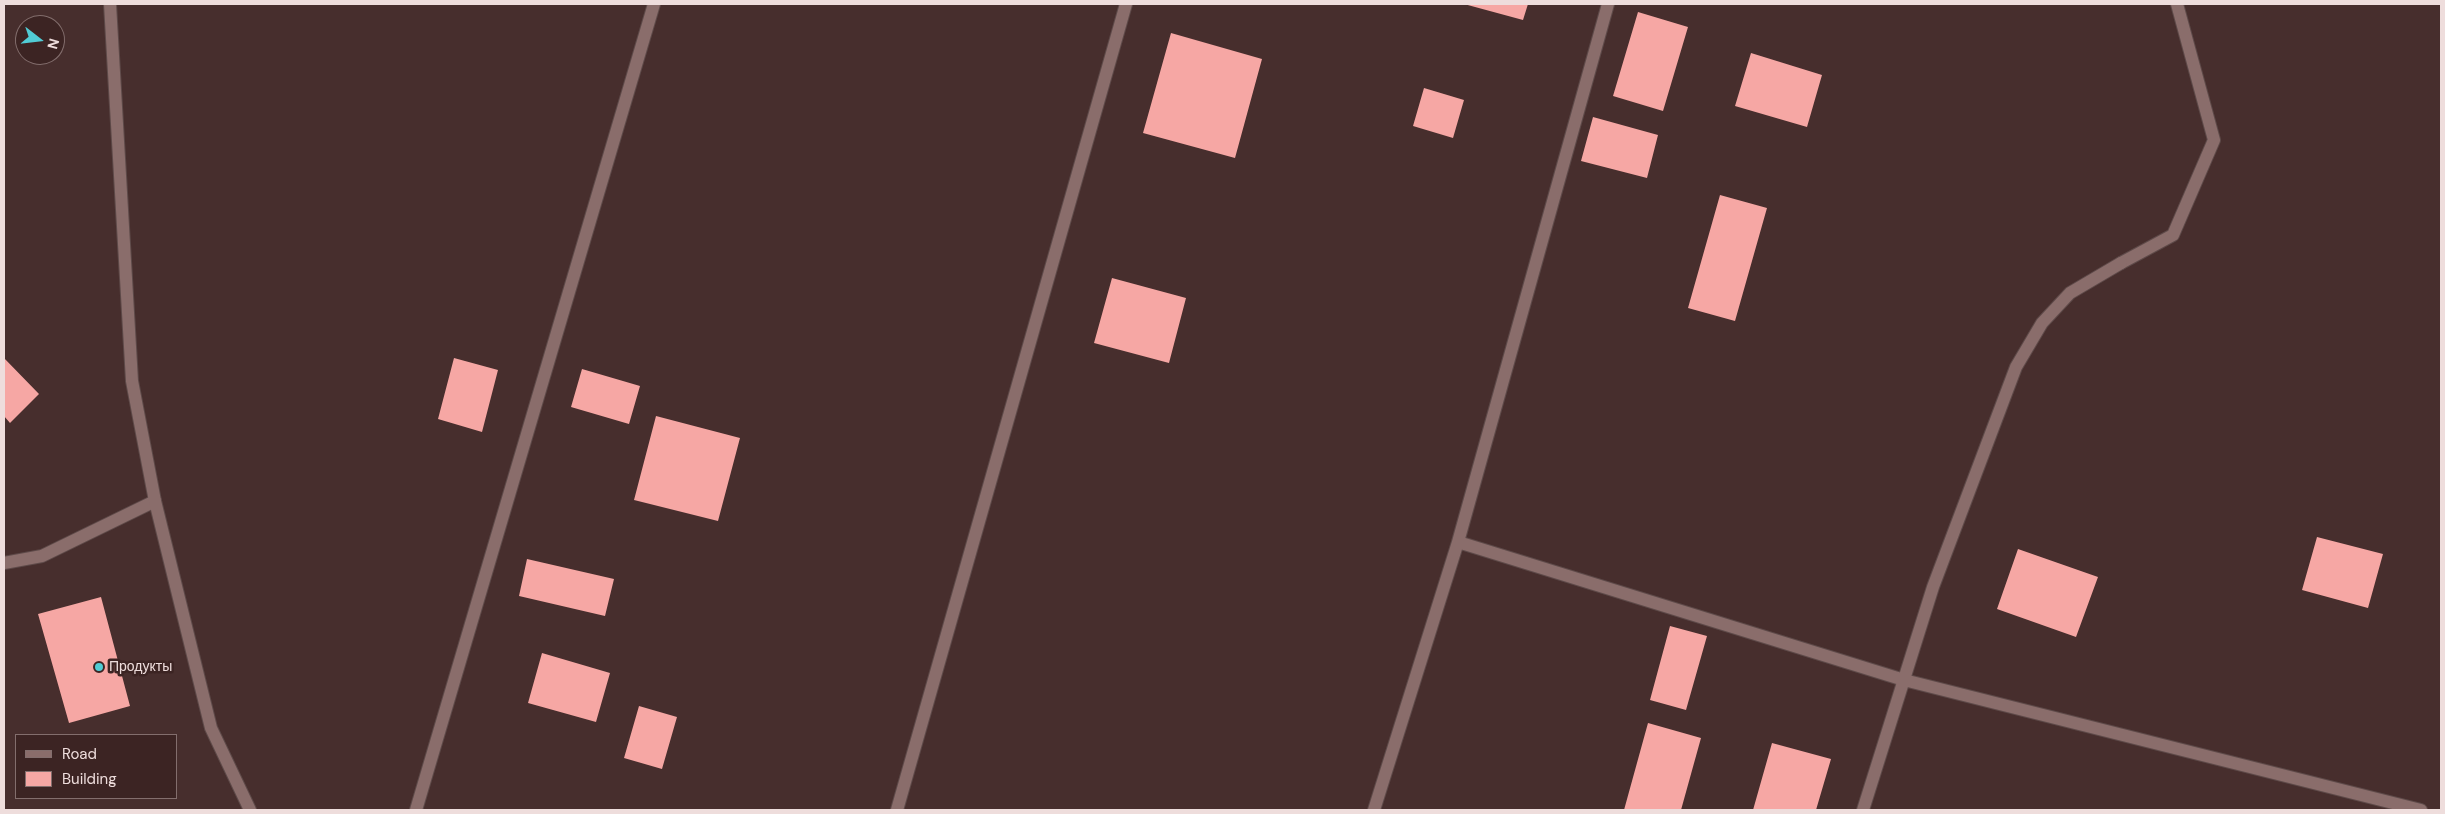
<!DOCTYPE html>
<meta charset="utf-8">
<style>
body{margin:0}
#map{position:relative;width:2445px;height:814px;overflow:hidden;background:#472e2d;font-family:"DM Sans",sans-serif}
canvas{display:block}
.frame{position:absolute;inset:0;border:5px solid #eedddc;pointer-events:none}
.legend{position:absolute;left:15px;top:734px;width:162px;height:65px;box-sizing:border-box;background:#3c2423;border:1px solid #836e6d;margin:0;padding:6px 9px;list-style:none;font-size:15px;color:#eedddc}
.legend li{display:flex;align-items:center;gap:10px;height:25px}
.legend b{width:25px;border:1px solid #836e6d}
.north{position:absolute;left:15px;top:15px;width:50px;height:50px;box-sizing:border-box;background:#3c2423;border:1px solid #836e6d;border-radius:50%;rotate:106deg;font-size:14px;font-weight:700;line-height:20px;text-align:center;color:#eedddc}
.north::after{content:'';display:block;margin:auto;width:18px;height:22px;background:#51ccd5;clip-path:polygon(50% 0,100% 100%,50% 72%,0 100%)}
</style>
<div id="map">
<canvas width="2445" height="814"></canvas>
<div class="frame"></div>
<ul class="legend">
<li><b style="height:6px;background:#8a6d6b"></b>Road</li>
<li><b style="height:14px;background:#f6a7a4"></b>Building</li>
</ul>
<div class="north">N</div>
</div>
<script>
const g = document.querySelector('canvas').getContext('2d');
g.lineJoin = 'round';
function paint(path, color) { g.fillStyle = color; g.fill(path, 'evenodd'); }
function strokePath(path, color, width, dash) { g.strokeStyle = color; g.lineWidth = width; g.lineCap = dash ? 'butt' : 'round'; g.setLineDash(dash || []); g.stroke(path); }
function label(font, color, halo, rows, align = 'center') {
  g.font = font + ' "DM Sans",sans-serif'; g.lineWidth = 5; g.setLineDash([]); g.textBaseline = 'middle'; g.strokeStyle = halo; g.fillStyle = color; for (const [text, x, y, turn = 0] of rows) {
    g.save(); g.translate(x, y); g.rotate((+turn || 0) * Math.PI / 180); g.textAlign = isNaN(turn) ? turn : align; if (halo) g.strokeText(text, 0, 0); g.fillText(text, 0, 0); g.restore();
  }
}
paint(new Path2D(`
 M1464,4H1528L1523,20Z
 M1638,12L1688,27L1663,111L1613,96Z
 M1171,33L1262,59L1235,158L1143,133Z
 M1751,53L1822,75L1807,127L1735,106Z
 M1424,88L1464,100L1453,138L1413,126Z
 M1593,117L1658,135L1647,178L1581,161Z
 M1720,195L1767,208L1735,321L1688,308Z
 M1112,278L1186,298L1169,363L1094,343Z
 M4,358L39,394L10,423L4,416Z
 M454,358L498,370L482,432L438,419Z
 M582,369L640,386L629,424L571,407Z
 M656,416L740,438L718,521L634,500Z
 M2317,537L2383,554L2368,608L2302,590Z
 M2018,549L2098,577L2076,637L1997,609Z
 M527,559L614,579L605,616L519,596Z
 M101,597L130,706L69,723L38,614Z
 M1670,626L1707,636L1686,710L1650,700Z
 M542,653L610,673L596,722L528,703Z
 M639,706L677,717L662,769L624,758Z
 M1648,723L1701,738L1681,810H1624Z
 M1772,743L1831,759L1816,810H1753Z`), '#f6a7a4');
const service = new Path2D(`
 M2121,263L2173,235L2214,140L2177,4
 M416,810L654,4`);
const minor = new Path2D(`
 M1458,542L1608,4
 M4,563L42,556L155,501
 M897,810L1126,4
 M1374,810L1458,542L1904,680L2421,810
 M1863,810L1933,587L2016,367L2042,323L2070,293L2121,263`);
const tertiary = new Path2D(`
 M110,4L132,381L155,501L211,728L250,810`);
strokePath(service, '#5e4a49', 14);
strokePath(minor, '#5e4a49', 14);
strokePath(tertiary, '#5e4a49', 14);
strokePath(service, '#8a6d6b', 12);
strokePath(minor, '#8a6d6b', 12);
strokePath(tertiary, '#8a6d6b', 12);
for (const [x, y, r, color] of [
 [99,667,5,"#51ccd5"]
]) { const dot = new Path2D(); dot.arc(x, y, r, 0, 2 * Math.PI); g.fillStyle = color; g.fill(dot); strokePath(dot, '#3c2423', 2); }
label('14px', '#eedddc', '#3c2423', [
 ["Продукты",109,667]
], 'left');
</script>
